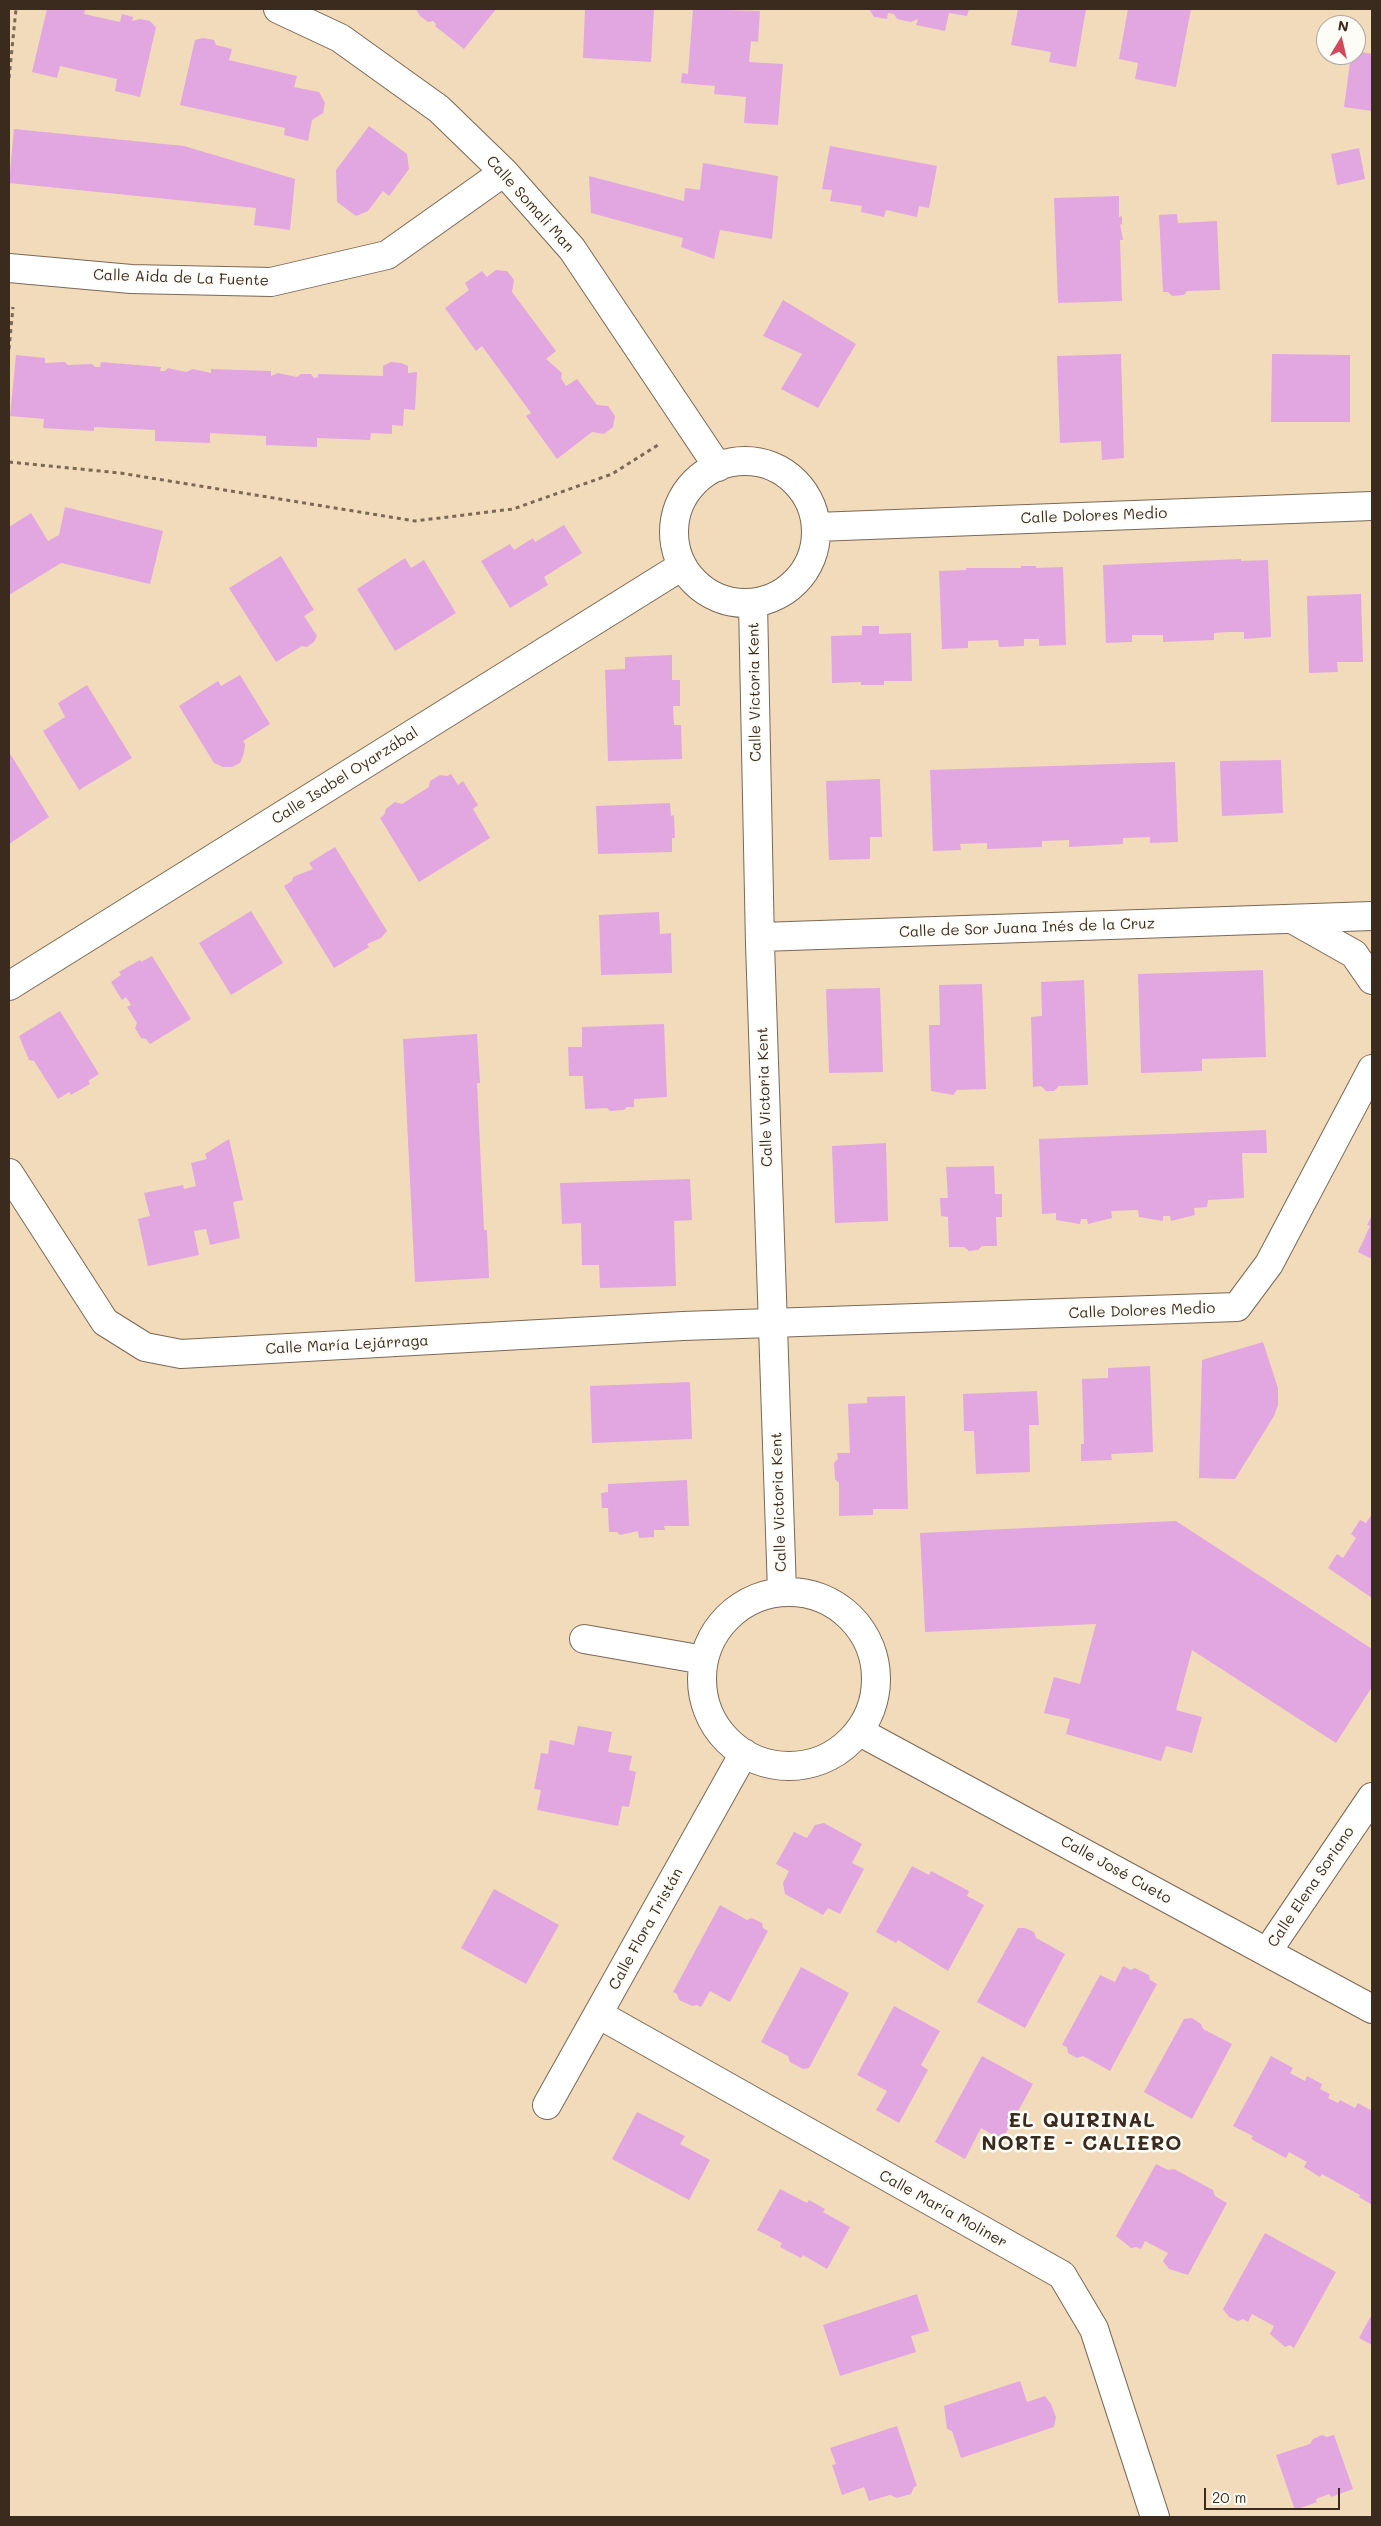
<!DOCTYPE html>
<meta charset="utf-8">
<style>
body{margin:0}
#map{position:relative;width:1381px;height:2526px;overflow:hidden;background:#f1dbbb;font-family:Mali,sans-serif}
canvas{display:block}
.frame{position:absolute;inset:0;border:10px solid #3b2a1e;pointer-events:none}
.north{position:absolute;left:1316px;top:15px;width:50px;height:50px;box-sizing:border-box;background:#fdfcf7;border:1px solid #afa8a0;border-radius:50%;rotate:9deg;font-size:14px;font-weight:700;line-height:20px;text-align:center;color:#3b2a1e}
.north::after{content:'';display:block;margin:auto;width:18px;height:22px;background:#d1495b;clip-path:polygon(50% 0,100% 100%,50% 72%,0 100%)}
.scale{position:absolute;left:1204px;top:2488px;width:136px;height:22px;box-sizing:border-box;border:2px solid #3b2a1e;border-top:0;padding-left:6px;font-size:15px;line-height:18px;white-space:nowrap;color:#3b2a1e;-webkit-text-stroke:4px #fdfcf7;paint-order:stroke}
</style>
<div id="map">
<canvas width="1381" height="2526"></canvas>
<div class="frame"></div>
<div class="north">N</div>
<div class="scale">20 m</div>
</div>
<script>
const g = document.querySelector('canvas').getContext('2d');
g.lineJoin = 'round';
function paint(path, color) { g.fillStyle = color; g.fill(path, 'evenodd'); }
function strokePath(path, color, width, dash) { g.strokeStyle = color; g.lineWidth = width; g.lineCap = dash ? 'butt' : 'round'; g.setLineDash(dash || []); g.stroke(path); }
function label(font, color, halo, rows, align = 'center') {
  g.font = font + ' Mali,sans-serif'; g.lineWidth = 5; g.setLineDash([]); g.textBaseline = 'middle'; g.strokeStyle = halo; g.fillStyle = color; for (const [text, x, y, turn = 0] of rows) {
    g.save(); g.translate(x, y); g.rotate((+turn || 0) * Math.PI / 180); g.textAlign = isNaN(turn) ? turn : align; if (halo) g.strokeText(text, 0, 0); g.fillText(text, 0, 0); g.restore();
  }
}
paint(new Path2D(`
 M47,9H85L84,14L120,22L122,14L133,17L132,21L140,19L150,21L156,27L140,97L115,91L117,79L60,66L57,78L32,72Z
 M416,9H496L464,49L435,26L436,24L433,21L428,22L420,16Z
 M585,9H654L651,62L583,58Z
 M693,9L760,11L758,42L751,41L749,62L783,64L778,125L744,123L746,97L714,94L715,86L681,83L682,73L688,74Z
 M869,9H969L967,16L949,13L945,31L916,25L918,19L911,22L897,19L894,14L888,13L887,19L874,17Z
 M1018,9H1086L1076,67L1049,62L1051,52L1011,45Z
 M1128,9H1191L1176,87L1135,79L1138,63L1119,59Z
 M203,38L214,40L216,45L232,49L229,60L297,76L294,87L319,92L325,103L323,113L312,120L308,141L284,135L285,128L180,105L195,40Z
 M1356,51L1372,54V111L1344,107L1351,55H1356Z
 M369,126L407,154L409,169L389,196L383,191L368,211L356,216L337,202L336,170Z
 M14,129L184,146L295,179L290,230L254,225L256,208L9,183Z
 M830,146L937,166L929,208L919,206L917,217L886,210L884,217L861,212L862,206L830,201L832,190L822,189Z
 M1359,148L1365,179L1337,185L1331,154Z
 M703,163L778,176L772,239L720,230L714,259L681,247L683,238L591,213L589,176L684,201L685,188L700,190Z
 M1119,196V217L1122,216V225L1120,224L1123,240H1120L1122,301L1058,303L1054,198Z
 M1177,214L1178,223L1217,221L1220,290L1187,291L1184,295L1172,296L1168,292H1163L1159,215Z
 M496,270L507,271L514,280L512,292L556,351L546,359L562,373L561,378L566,386L577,379L597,405L608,406L615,416L613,427L604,434L592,432L557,459L526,416L531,413L482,346L476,351L445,308L469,290L465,283L482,271L487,277Z
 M783,300L856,344L818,408L781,389L802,354L763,336Z
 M1121,354L1124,458L1102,460L1101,441L1060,443L1057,356Z
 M1272,354L1350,355V422H1271Z
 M16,355L45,358V363L65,362L68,365L92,364L95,367H100L101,362L161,367L160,371H165L168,368L186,372L193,369L211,373V369L271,371V376L278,373L297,377L301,374H311L314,378L318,377V374L383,376V366L391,362L401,363L408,366V373L417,372L415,410L404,409L403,426L392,425V434L371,433L370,440L317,438V447L266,445V436L210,433V443L155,441V430L94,427V431L43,428L44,419L10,416Z
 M65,507L163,531L150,584L61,563L9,595V527L31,513L48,541L59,535Z
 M564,525L582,553L544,577L548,585L510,608L481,561L510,544L514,550L533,538L535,542Z
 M281,556L314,610L304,616L317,636L314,642L307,647L302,646L276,662L229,588Z
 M405,558L411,568L424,560L456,613L395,651L357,589Z
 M1241,559V561L1268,560L1271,637L1244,639V632H1229L1214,633V640L1163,642V635H1132V642L1106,643L1103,565Z
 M1021,566H1036V568L1063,567L1066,645L1039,646V639H1024V646L999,647L998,640L968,641V648L942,649L939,571L966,570V568H1021Z
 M1361,594L1363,662H1337L1338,672L1309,673L1307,596Z
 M862,626H879V634L911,633L912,681H884V685H861V682L832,683L831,636L862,635Z
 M672,655V680H680V706H673L674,725H681L682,759L608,761L605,670L625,669V657Z
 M240,675L270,724L243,741L245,744L244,753L240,763L232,767H223L214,763L179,706L218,681L221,686Z
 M87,685L132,758L79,790L43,731L65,717L58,703Z
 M9,752L49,817L9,844Z
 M1281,760L1283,813L1222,816L1220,761Z
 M1175,762L1178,842L1150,843V837L1123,838V844L1069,847V840L1042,841V847L987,849V843L960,844L961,850L933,851L930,770Z
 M451,774L458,785L463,781L478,805L473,809L490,838L419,882L380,818L384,815L386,809L395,802L402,804L429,787L430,781L440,775L447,776Z
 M880,779L882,837H870V859L829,860L826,781Z
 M670,803L671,816L674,815L675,838H672V852L598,854L596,806Z
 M335,847L387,931L381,938L367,944L369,947L334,968L284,886L292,881L293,877L313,869L309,863Z
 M251,911L283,963L231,995L199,943Z
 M659,912L660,934L671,933L672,973L601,975L599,915Z
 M152,956L191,1019L150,1044L146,1039L141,1038L135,1028L137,1023L127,1007L131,1005L126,997L122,1000L111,982L121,975L119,972L140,960L141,962Z
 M1263,970L1266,1057L1202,1059V1071L1141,1073L1138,974Z
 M1084,980L1088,1085L1059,1086L1054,1091H1046L1041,1086L1033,1087L1031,1017L1042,1016L1041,982Z
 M982,984L986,1089L957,1090L953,1095L931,1091L929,1025H940L939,985Z
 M880,988L883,1072L829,1073L826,989Z
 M60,1011L99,1074L88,1081L90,1084L71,1095L69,1092L58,1099L34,1061L29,1060L19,1036Z
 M664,1024L667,1097L634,1099V1107H627L624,1110L610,1111L607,1108L585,1109L583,1076H569L568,1047H582V1027Z
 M477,1034L480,1083H477L484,1230H487L489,1278L415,1282L403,1039Z
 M1266,1130L1267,1153H1242L1244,1198L1208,1200L1207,1207L1194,1208L1195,1215L1171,1221L1170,1216H1163V1221L1139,1217L1138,1210L1111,1211L1112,1218L1088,1224L1087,1219H1081L1080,1224L1056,1220V1213L1042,1214L1039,1139Z
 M229,1139L243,1200L233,1202L240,1238L210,1245L206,1229L194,1231L199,1255L148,1266L138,1219L150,1216L144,1193L183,1185L184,1189L196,1186L191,1163L207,1159L205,1154Z
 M886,1143L888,1221L835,1223L832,1146Z
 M994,1166L995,1194H1002V1217H996L997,1246H982L978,1250L969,1251L964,1247H949L948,1217L941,1216L940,1198H948L946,1167Z
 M690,1179L692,1220L674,1221L676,1286L600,1288L599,1265H582L581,1223L562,1224L560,1183Z
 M1372,1215V1259L1358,1252L1370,1226L1367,1225Z
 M1263,1342L1278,1388V1405L1274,1416L1235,1479L1199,1478L1202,1360Z
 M1150,1366L1153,1452L1111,1454L1112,1460L1081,1461V1444H1084L1082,1379L1108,1378V1368Z
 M690,1382L692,1439L592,1443L590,1386Z
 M1037,1391L1039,1425H1029L1030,1472L976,1474L974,1431H964L963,1394Z
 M905,1396L908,1509H873V1515L839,1516V1483L835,1479L834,1463L838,1459L837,1453H850L848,1404L867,1403V1397Z
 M687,1480L689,1526H664L665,1530H654V1537L639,1538L638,1531L620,1535L617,1532H609L608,1508H602L601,1493L608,1492V1484Z
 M1372,1514V1598L1328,1568L1337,1554L1343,1558L1356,1538L1351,1534L1360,1520L1366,1523Z
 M1176,1521L1372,1649V1687L1336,1743L1192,1650L1176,1710L1202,1717L1192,1753L1166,1746L1161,1761L1066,1734L1070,1719L1044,1713L1054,1677L1080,1684L1096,1624L925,1632L920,1533Z
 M578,1726L612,1732L608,1752L632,1756L629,1770L636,1772L629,1807L622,1806L618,1826L537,1810L541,1790L534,1789L541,1753L548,1754L550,1740L574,1745Z
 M824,1823L862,1844L852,1863L864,1869L840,1914L828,1908L823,1915L785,1894L783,1883L789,1871L776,1864L794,1832L807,1838L815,1825Z
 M912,1866L929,1875L931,1871L969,1891L967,1896L984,1905L948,1971L898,1940L896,1943L876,1932Z
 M494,1889L559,1925L526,1984L461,1948Z
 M720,1905L747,1920L752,1918L762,1923L763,1928L768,1931L730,2002L710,1991L701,2007L697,2005L692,2006L679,2000L677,1994L673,1992Z
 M1018,1928H1025L1034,1932L1036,1938L1065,1954L1025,2028L977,2002Z
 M1123,1966L1131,1970L1135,1968L1149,1975L1150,1980L1157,1984L1110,2071L1083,2056L1077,2058L1068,2053L1067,2047L1062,2045L1100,1975L1115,1982Z
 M801,1967L849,1993L809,2068L803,2069L790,2062L788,2056L761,2042Z
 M894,2006L940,2031L921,2065L928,2070L899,2123L876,2110L887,2091L857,2075Z
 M1192,2018L1201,2024L1203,2029L1232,2044L1192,2119L1144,2092L1184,2019Z
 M982,2056L1033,2084L1002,2140L981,2128L965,2159L935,2142Z
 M1271,2056L1293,2068L1290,2073L1305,2081L1307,2076L1322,2084L1320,2089L1330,2094L1328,2098L1338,2103L1340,2100L1355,2108L1358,2103L1372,2111V2205L1359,2197L1360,2195L1322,2174L1320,2177L1304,2167L1307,2162L1289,2152L1286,2158L1251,2139L1253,2136L1233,2126Z
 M637,2112L685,2136L680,2144L710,2160L689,2200L612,2159Z
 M1156,2164L1168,2170L1174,2169L1213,2190L1215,2196L1227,2203L1188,2275L1169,2269L1163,2261L1168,2253L1145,2241L1141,2249L1136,2247L1131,2248L1116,2236Z
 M780,2189L807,2203L809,2200L825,2209L823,2212L850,2227L827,2269L803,2255L801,2258L780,2247L782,2243L757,2230Z
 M1265,2233L1336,2272L1294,2348L1290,2345L1285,2347L1270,2334L1274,2326L1252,2314L1248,2322L1243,2319L1238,2321L1229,2317L1223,2309Z
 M917,2294L929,2331L911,2336L916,2352L840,2376L823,2325Z
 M1372,2314V2345L1359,2338Z
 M1020,2381L1027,2402L1045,2396L1051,2404L1056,2417L1054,2427L961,2458L952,2431L947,2429L944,2406Z
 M897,2426L917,2486L914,2487L911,2494L897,2498L890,2495L869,2501L864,2487L842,2495L832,2465L836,2464L830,2448Z
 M1322,2435L1327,2437L1334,2435L1353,2489L1331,2497L1329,2494L1316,2499L1317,2502L1295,2510L1276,2455L1310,2444L1313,2439Z`), '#e2a7e0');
const minor = new Path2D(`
 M278,9L340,38L439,109L504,172L572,249L718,467
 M9,268L131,279L271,282L387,255L504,172
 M674 532a71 71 0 1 1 142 0a71 71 0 1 1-142 0Z
 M816,527L1372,506
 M753,603L760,944L782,1591
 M1292,919L1354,954L1372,980
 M761,937L1372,916
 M9,986L682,566
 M9,1173L105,1322L145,1347L181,1354L683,1326L1237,1307L1269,1264L1372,1069
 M702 1679a87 87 0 1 1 174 0a87 87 0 1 1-174 0Z
 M584,1639L704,1660
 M860,1732L1372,2009
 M1267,1952L1372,1797
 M598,2014L1062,2275L1094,2329L1155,2517
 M547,2105L744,1753`);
strokePath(minor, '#7b6855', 30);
strokePath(new Path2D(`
 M9,78L16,9
 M9,349L13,307
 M9,462L120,473L415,521L513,509L612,474L658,445`), '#7b6855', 3, [4, 4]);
strokePath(minor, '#fff', 28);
label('15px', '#3b2a1e', '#fdfcf7', [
 ["Calle Somali Man",530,204,48],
 ["Calle Aida de La Fuente",181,278,2],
 ["Calle Dolores Medio",1094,516,-2],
 ["Calle Victoria Kent",755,692,-91],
 ["Calle Isabel Oyarzábal",345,776,-32],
 ["Calle de Sor Juana Inés de la Cruz",1027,928,-2],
 ["Calle Victoria Kent",765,1097,-92],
 ["Calle Dolores Medio",1142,1311,-2],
 ["Calle María Lejárraga",347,1345,-3],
 ["Calle Victoria Kent",779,1502,-92],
 ["Calle José Cueto",1116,1870,29],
 ["Calle Elena Soriano",1311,1887,-56],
 ["Calle Flora Tristán",646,1929,-61],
 ["Calle María Moliner",943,2209,29]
]);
g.letterSpacing = '1px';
label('bold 20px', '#3b2a1e', '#fdfcf7', [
 ["EL QUIRINAL",1082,2121],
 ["NORTE - CALIERO",1082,2144]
]);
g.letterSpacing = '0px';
</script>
